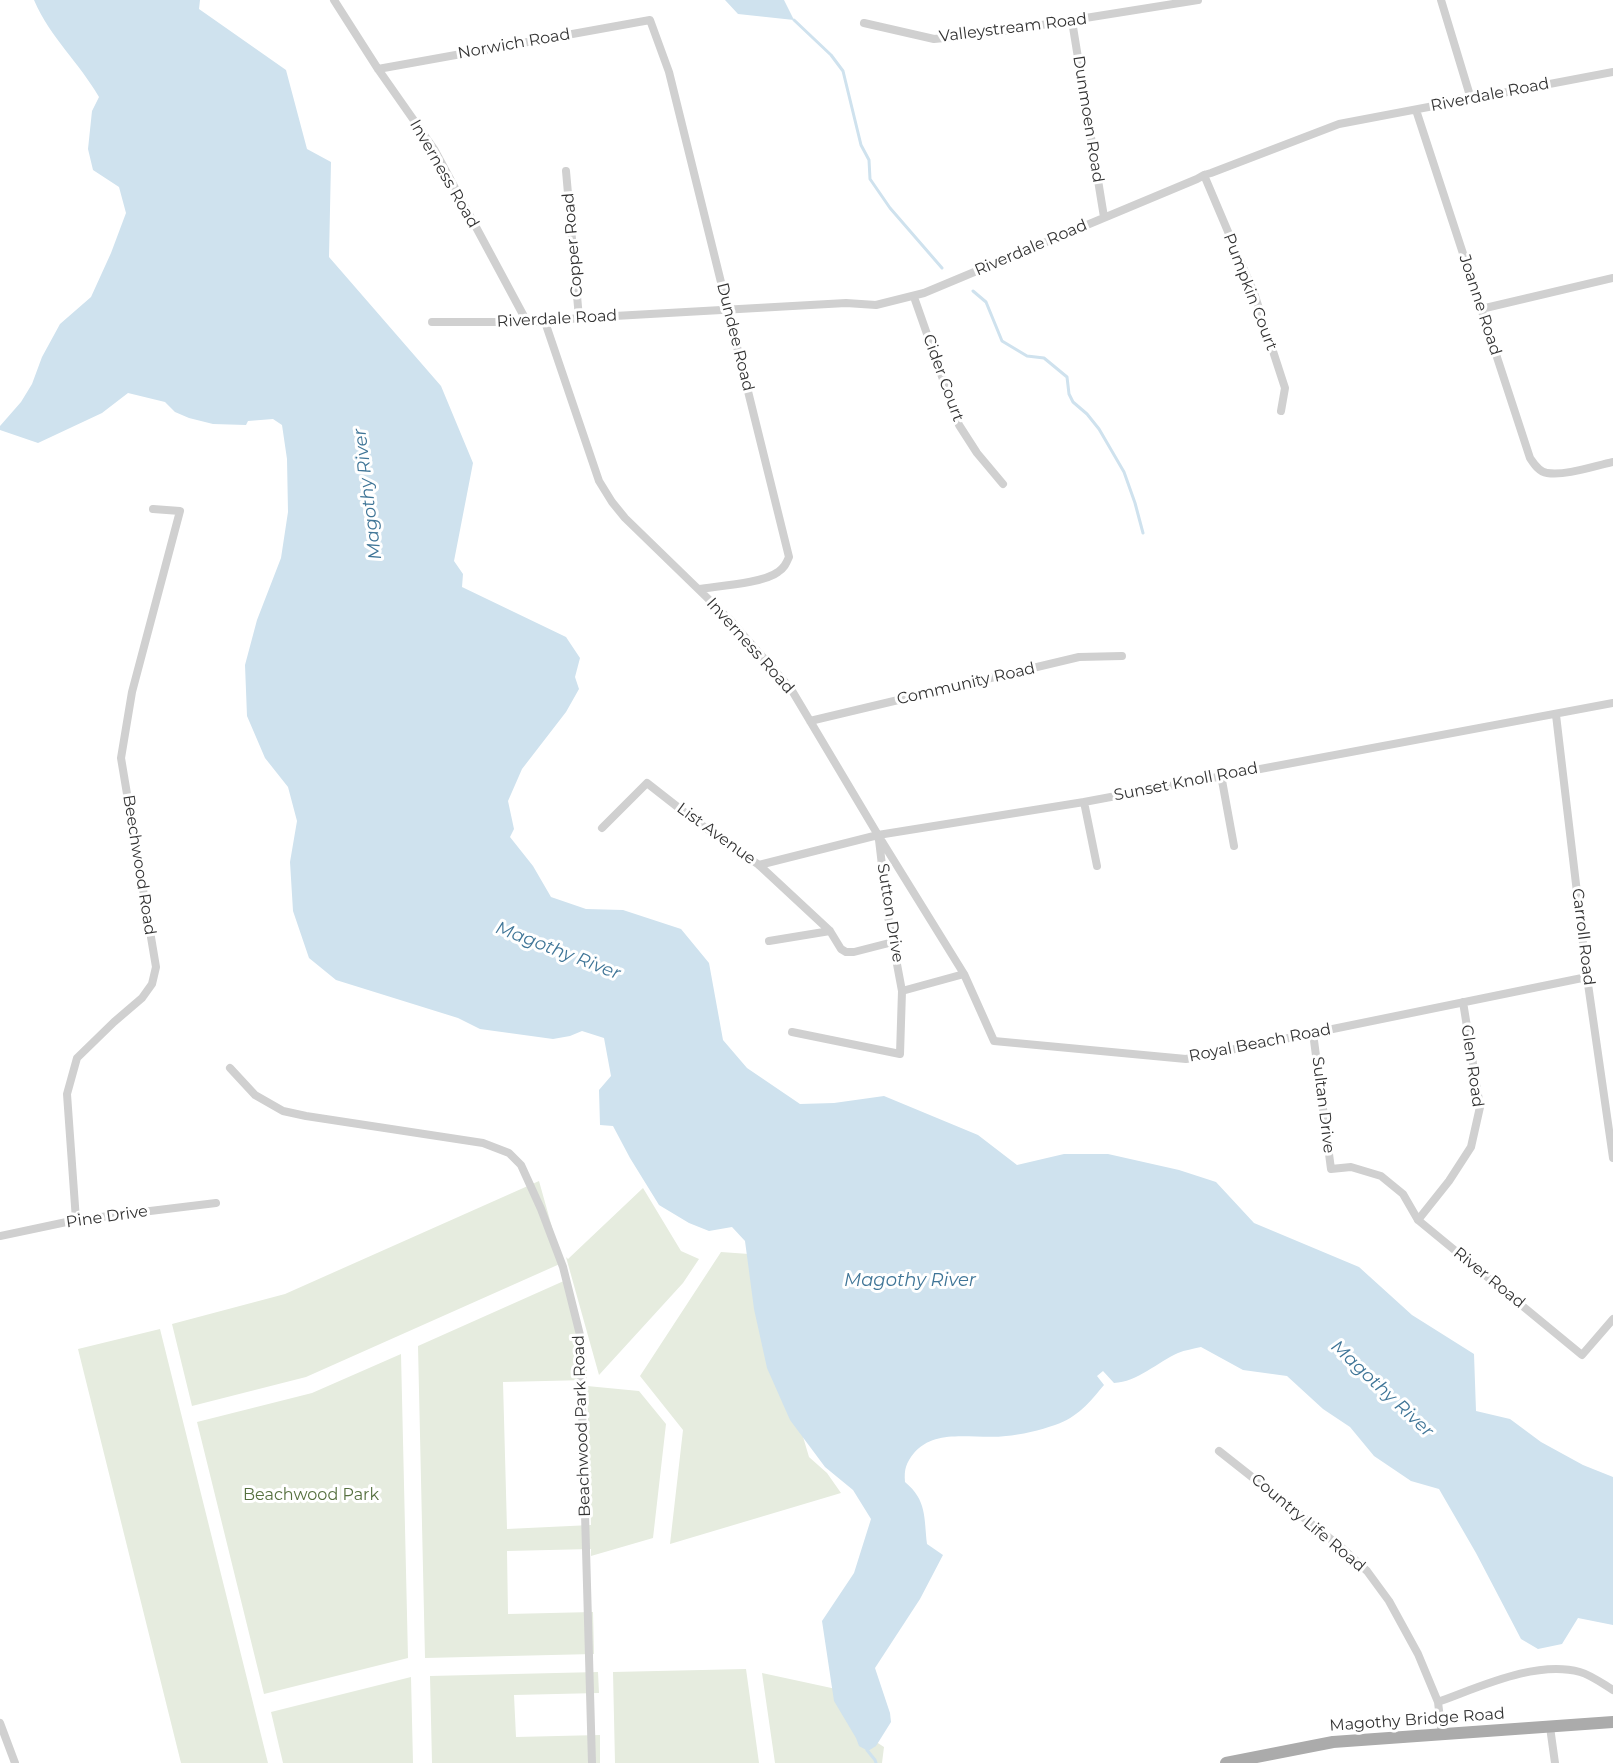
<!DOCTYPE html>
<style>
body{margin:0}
canvas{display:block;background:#fff}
</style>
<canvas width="1613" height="1763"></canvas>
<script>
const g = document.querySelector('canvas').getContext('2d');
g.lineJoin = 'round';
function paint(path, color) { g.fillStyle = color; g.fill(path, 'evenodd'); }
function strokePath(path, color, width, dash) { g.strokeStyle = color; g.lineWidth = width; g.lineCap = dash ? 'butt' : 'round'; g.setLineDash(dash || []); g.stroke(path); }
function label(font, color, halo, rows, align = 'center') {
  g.font = font + ' Montserrat,sans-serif'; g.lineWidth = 6; g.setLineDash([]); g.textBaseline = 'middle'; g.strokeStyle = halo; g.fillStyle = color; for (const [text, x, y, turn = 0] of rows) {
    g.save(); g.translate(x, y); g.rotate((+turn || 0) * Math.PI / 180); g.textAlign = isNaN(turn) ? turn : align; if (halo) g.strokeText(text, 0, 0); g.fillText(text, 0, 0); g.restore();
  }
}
paint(new Path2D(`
 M539,1181L562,1263L306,1377L192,1406L172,1324L285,1294Z
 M643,1188L681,1251L699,1259L683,1283L599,1375L566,1257L568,1259Z
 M721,1252L749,1254L809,1457L827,1473L841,1493L670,1544L683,1430L640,1376Z
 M566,1280L587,1359V1380L503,1382L507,1529L591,1525L587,1386L639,1391L666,1424L653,1538L591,1556V1549L507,1551L508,1614L593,1612L594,1654L425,1658L418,1346Z
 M160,1329L268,1763H181L78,1349Z
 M401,1354L408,1658L264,1694L197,1422L312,1393Z
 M746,1669L759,1763H615L613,1672Z
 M598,1672L599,1693L514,1695L516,1737L600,1735V1763H432L430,1676Z
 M762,1673L850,1692V1725L884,1747L882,1763H775Z
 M411,1677L413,1763H283L271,1712Z`), '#e6ecdf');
paint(new Path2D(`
 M34,0H200L199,9L286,70L307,149L331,162L329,257L441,386L473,463L454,561L463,574L462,587L566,637L580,658L575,677L579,689L566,712L522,769L508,801L514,829L510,837L533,866L551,897L586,909L623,910L681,929L709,963L723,1040L747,1068L800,1104L834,1103L884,1096L978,1135L1017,1165L1064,1154H1108L1179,1170L1216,1182L1254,1223L1359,1267L1412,1315L1474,1354L1476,1411L1510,1419L1541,1442L1583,1465L1613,1477V1625L1578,1618L1562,1644L1538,1649L1521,1639L1476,1553L1439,1489L1411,1481L1374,1456L1350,1427L1323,1409L1287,1376L1243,1370L1201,1347C1193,1349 1185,1350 1178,1353C1158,1362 1137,1382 1114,1383L1103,1371L1097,1376L1104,1385C1089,1403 1078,1417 1055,1425C1041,1430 1020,1435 1006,1436C975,1440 936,1427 914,1453C906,1463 904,1469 905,1482C927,1500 924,1518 927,1544L943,1555L920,1599L875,1668L890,1713L891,1722L876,1746L868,1751L859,1746L856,1738L834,1701L822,1621L854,1573L871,1519L853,1490L825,1467L790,1420L767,1368L754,1309L745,1241L732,1227L709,1231L689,1223L659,1205L630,1158L613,1126L600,1125L599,1090L611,1076L604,1038L582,1031L570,1036L553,1039L480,1029L458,1018L336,980L309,958L293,911L290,862L297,821L288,787L265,758L247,716L245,665L257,620L281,558L288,512L287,459L282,425L273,419L248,421L246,425L213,424L189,418L175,412L165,402L128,393L102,413L38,443L0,430V426L21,402L32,384L42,357L60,324L91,297L111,253L126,213L119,187L93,170L88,149L92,111L99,97C79,62 51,39 34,0Z
 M725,0H784L794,20L738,14Z`), '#cfe2ee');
strokePath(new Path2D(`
 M794,20L831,55L843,71L861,145L869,160L870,179L890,208L942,268
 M973,291L986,302L1002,341L1027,356L1044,358L1067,377L1069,394L1073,402L1087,414L1099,429L1124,472L1135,503L1143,533
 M867,1750L875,1760L876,1763`), '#cfe2ee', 3);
strokePath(new Path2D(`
 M334,0L378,69L434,149L527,322
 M1441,0L1471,99
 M1072,21L1104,217
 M864,23L934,39L985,34L1198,0
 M378,69L650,20L669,72L789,557C786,564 784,568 778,572C764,583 718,586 699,589
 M1416,110L1530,458C1534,464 1539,472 1547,473C1566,476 1594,466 1613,462
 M566,171L579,318
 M1204,175L1254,293L1285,388L1281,411
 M914,297L959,425L977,453L1003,484
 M1481,309L1613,278
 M432,322H545L579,318L846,303L876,305L924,293L1197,179L1204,175L1211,173L1339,124L1613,72
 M545,322L599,481L612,502L625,518L729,619L791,689L878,835L964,974
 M1556,715L1587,977L1613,1158
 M810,721L1079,657L1122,656
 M1221,775L1234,846
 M1084,802L1097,866
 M602,828L647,783L693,819L759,865L830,931L841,949L846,952H854L893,942
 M759,865L878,835L1084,802L1613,703
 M769,941L830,931
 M902,991L964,974L994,1041L1186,1059L1587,977
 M792,1032L900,1054L902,991L888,916L879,840
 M1313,1033L1331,1169L1351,1167L1381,1176L1403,1194L1418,1220L1582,1355L1613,1319
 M230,1068L255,1095L283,1111L306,1116L483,1143L509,1153L521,1165L541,1209L563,1267L580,1335L592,1763
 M76,1220L67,1094L77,1058L114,1022L142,998L152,984L156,967L121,758L132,692L180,511L153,509
 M1418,1220L1449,1181L1471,1147L1480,1107L1463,1002
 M0,1236L76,1220L216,1203
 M1219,1451L1342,1548L1367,1571L1389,1601L1418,1654L1438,1702L1442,1735
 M1438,1702C1480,1687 1536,1660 1580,1672C1591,1675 1603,1684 1613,1690
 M0,1723L15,1763
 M1550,1727L1555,1763`), '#d0d0d0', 8);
strokePath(new Path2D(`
 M1226,1763L1333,1742L1613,1722`), '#ababab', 12);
label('16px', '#333', '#fff', [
 ["Valleystream Road",1013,28,-7],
 ["Norwich Road",514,44,-10],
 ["Riverdale Road",1490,95,-11],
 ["Dunmoen Road",1088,119,81],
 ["Inverness Road",444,174,60],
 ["Copper Road",573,245,-95],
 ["Riverdale Road",1031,248,-23],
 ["Pumpkin Court",1250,292,69],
 ["Joanne Road",1480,305,72],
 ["Riverdale Road",557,319,-3],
 ["Dundee Road",735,337,76],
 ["Cider Court",943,378,70],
 ["Inverness Road",750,646,48],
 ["Community Road",966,684,-13],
 ["Sunset Knoll Road",1186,782,-11],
 ["List Avenue",716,834,36],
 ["Beechwood Road",139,865,81],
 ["Sutton Drive",890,913,81],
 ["Carroll Road",1583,937,83],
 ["Royal Beach Road",1260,1043,-11],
 ["Glen Road",1472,1066,82],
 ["Sultan Drive",1323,1105,83],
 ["Pine Drive",107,1217,-8],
 ["River Road",1489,1278,39],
 ["Beachwood Park Road",582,1426,-92],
 ["Country Life Road",1308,1523,40],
 ["Magothy Bridge Road",1417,1720,-4]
]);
label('16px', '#56703f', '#fff', [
 ["Beachwood Park",311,1495]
]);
label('italic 18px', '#3f7597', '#fff', [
 ["Magothy River",368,494,-97],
 ["Magothy River",558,951,21],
 ["Magothy River",910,1281],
 ["Magothy River",1382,1389,43]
]);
</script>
